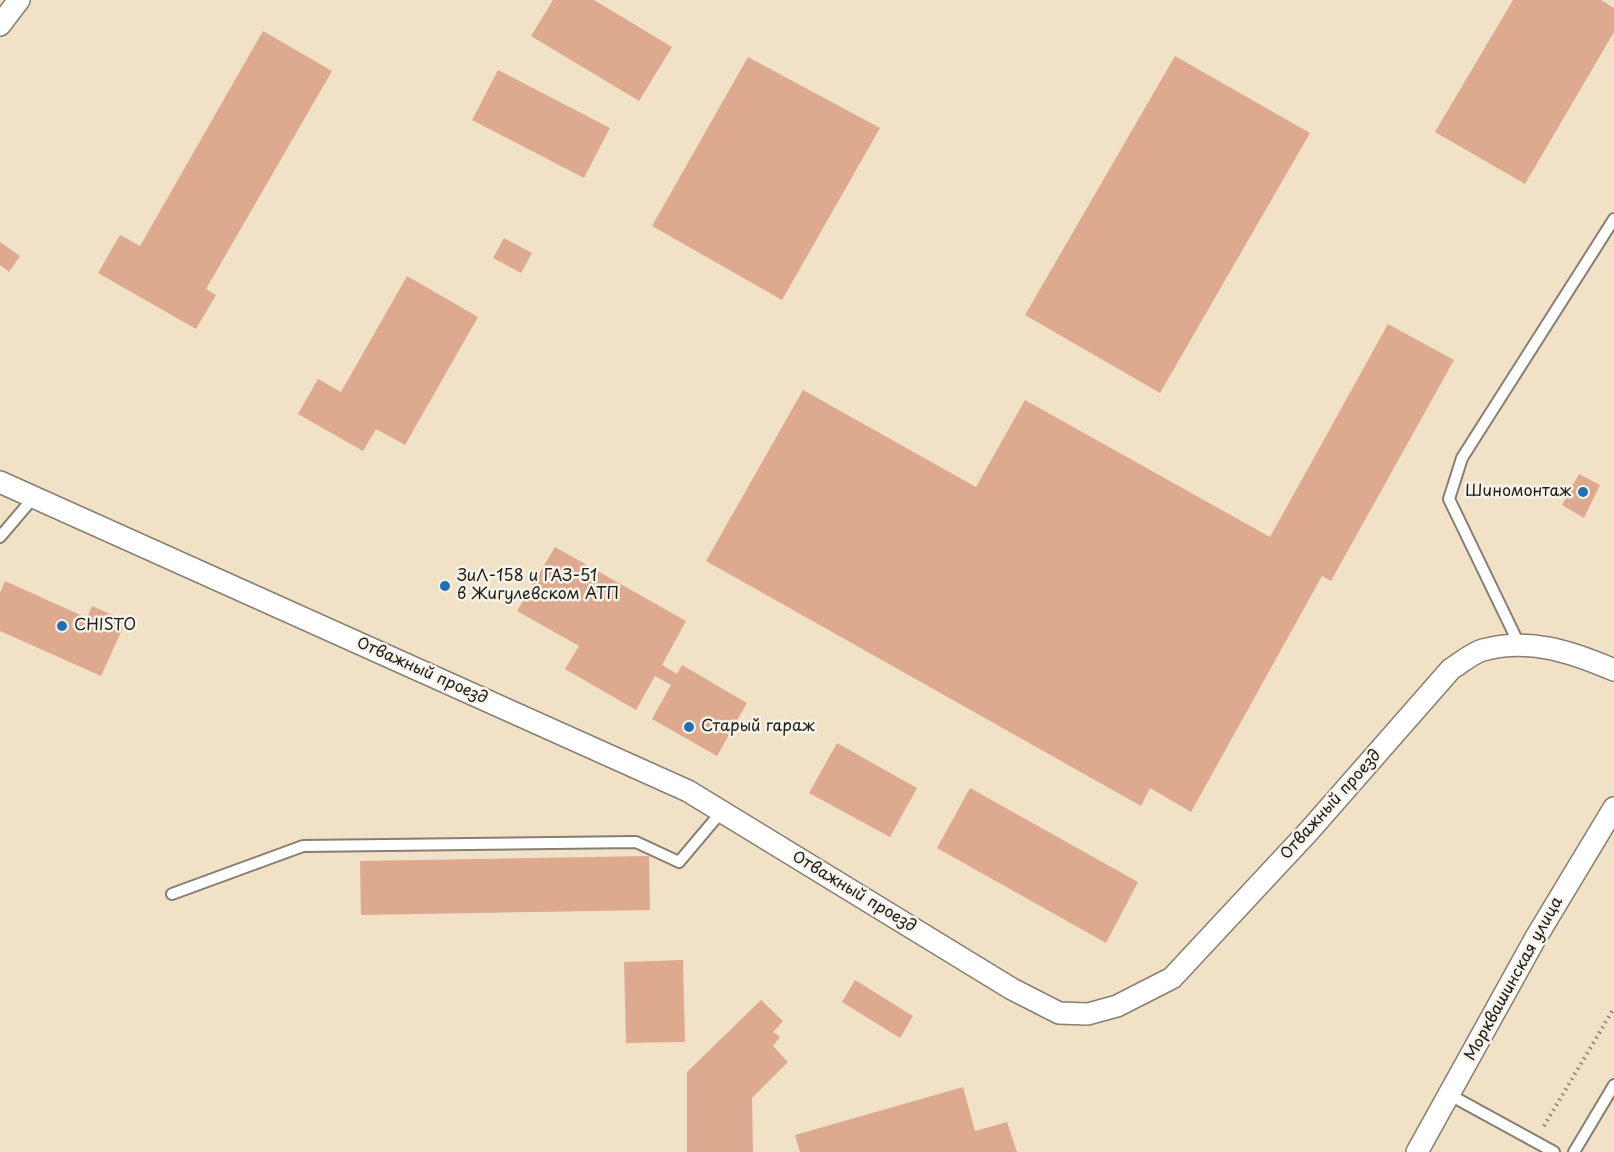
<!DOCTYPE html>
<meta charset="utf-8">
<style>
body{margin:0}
canvas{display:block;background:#f1e1c6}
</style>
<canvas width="1614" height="1152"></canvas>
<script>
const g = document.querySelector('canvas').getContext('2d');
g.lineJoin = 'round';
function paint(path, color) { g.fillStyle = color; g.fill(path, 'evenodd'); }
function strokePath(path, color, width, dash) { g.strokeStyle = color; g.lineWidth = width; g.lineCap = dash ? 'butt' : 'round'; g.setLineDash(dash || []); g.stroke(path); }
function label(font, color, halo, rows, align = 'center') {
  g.font = font + ' "Playpen Sans",sans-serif'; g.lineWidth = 5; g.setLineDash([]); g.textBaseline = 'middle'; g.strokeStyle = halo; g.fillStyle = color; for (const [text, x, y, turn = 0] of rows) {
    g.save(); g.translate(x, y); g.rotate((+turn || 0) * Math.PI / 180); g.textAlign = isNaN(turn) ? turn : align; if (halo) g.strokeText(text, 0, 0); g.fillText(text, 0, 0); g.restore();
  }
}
paint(new Path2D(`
 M553,0H594L672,47L639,101L531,36Z
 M1513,0H1601L1614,8V32L1525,184L1435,132Z
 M263,31L332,71L206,289L216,295L196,329L98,273L120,235L140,246Z
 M1175,56L1310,133L1160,393L1025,315Z
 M748,57L880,128L782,300L652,226Z
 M498,70L610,128L584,178L472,120Z
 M504,238L532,253L521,273L493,258Z
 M0,242L20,256L9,272L0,265Z
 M407,276L478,317L405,445L376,429L363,451L298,414L318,379L341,392Z
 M1388,324L1454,360L1331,581L1322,576L1191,812L1150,788L1141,806L706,561L803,390L976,487L1025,400L1270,537Z
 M1579,474L1600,485L1584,518L1562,505Z
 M555,547L686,621L662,665L677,674L682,665L747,703L717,756L652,719L671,685L655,676L636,710L565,669L579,646L517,611Z
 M5,581L87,618L92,606L126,621L101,676L0,631V593Z
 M837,743L917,788L890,837L809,793Z
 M970,788L1138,882L1106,943L937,848Z
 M649,856L650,910L361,915L360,861Z
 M683,960L685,1042L626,1043L624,962Z
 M855,980L913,1016L900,1038L842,1002Z
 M761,1000L783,1021L773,1032L780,1037L773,1046L788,1062L752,1098L753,1152H687V1072Z
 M963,1087L975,1131L1007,1122L1017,1152H800L795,1135Z`), '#deaa8f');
const lane = new Path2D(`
 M0,537L34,497
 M1519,644L1449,499L1462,458L1614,219
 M172,894L303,846L636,842L679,862L722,811
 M1450,1095L1554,1152
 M1574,1152L1614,1085`);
const street = new Path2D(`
 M0,25L19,0
 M0,482L688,791L1012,989L1059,1013L1088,1014L1117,1006L1172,978L1309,831L1451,669C1461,663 1472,653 1483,650C1529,637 1572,652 1614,670
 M1417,1152L1535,939L1614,808`);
strokePath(lane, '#867e71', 14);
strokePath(street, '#867e71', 24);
strokePath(new Path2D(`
 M1544,1126L1614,1008`), '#867e71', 4, [1.5, 4.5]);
strokePath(lane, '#fff', 10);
strokePath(street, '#fff', 21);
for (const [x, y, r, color] of [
 [1583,492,6,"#1f6fb2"],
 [445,586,6,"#1f6fb2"],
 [62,626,6,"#1f6fb2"],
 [689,727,6,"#1f6fb2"]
]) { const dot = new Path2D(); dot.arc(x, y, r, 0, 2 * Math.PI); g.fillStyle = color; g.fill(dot); strokePath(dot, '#f7f3e8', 2); }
label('16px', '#1c1c1c', '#f7f3e8', [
 ["Шиномонтаж",1571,492,"right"],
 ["ЗиЛ-158 и ГАЗ-51",457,577],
 ["в Жигулевском АТП",457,595],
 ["CHISTO",74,626],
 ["Старый гараж",701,727]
], 'left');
label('16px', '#1c1c1c', '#f7f3e8', [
 ["Отважный проезд",422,671,24],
 ["Отважный проезд",1331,805,-48],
 ["Отважный проезд",854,892,31],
 ["Морквашинская улица",1514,979,-61]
]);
</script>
